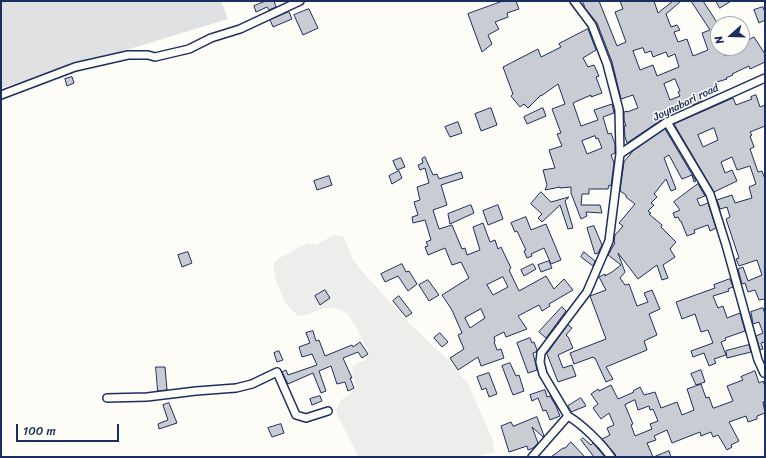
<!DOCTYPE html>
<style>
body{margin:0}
#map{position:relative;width:766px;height:458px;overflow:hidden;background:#fdfcf7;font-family:Sriracha,sans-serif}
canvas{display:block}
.frame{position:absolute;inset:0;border:2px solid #1b2f5e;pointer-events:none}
.north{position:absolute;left:710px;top:16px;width:40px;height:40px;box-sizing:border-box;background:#fdfcf7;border:1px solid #a3aaba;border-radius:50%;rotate:250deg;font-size:11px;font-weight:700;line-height:16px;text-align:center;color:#1b2f5e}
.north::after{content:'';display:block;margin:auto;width:14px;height:18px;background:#1b2f5e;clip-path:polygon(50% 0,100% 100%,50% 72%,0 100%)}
.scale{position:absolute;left:16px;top:424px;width:103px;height:18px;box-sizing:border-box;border:2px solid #1b2f5e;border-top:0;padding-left:5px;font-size:12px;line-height:14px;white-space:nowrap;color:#1b2f5e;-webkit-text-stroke:3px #fdfcf7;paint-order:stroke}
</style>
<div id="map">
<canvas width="766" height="458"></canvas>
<div class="frame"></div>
<div class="north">N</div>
<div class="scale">100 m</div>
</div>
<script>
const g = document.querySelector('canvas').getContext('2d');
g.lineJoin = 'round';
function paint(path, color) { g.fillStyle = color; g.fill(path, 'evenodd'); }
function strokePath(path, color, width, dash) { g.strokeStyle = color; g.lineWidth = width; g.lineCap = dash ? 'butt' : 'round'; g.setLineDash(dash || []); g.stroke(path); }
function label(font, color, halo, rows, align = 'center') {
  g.font = font + ' Sriracha,sans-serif'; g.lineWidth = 3; g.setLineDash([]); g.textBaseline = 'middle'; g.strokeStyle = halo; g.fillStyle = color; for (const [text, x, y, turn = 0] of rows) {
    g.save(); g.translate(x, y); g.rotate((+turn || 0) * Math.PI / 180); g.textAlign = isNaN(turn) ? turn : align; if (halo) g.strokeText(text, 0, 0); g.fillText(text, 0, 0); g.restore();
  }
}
paint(new Path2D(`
 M334,235L344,237L352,258L361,270L408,322L445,357L468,384L493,441L495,452L477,456L457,457H359L338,417L336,410L340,401L351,393L356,386L352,373L353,365L366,360L369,353L356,327L348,314L336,308H324L306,315L298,316L286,304L276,281L273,264L281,257L308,243L316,245Z`), '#edeeec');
paint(new Path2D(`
 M1,1H221L228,19L1,88Z`), '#e0e1e3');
const building = new Path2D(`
 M266,1H274L276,7L269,10L267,7L256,12L254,6Z
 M503,1H516L519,9L507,13L508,17L495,22L499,29L488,35L492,44L482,52L468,14Z
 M583,1H599L617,46L626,42L615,12L623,9L620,1H654L658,13L673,1H681L666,14L671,27L677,25L680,30L674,32L678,42L687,39L693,56L708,50L702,33L710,30L691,1H703L718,24V48H722L725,56L742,49V27L748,40L754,37L765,54V62L750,69L749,66L732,74L733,75L726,78L727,79L717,82L718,85L709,88L710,91L700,95L702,101L693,105L691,100L679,104L681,110L664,118L627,143L625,137L624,126H626L624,120V112L627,111V112L638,108L633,95L621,99L612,62L597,23L585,8ZM643,48L645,53L651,51L653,57L666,52L668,57L675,54L679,67L657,76L653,65L640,70L633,51ZM675,79L680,91L678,92L680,96L670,100L664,84Z
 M716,1H731L720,8Z
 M763,7L765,12V20L759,23L754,10Z
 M309,9L318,28L303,35L294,15Z
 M289,12L292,19L273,27L270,20Z
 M588,29L596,50L583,58L588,67L594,65L599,76L596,77L602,93L591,97V95L573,103L581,126L598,120L594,110L612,104L614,113L603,117L608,134L611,133L615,144V153L611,155L614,163L611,186L609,185L608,189H589V194H582L581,205H600L602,213L586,212L587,216L581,219L571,193V187L560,188V187L545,190L547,185L543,170L555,168L549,150L562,146L557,134L561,133L552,109L565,104L558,84L541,96V95L528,108L524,104L520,107L511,96L513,94L503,67L538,49L541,57L561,47L559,44ZM595,136L596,139L598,138L602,148L587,154L582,141Z
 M72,77L74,83L67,86L65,79Z
 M756,95L760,107L765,105V126L750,132L752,135L750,136L754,147L750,149L758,172L762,171L765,179V299L759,300L755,290L748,292L745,283L742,284L738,269L743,267L748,281L762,275L757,260L739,266L736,259L739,258L726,219L730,217L727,207L720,209L717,200L732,195L735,203L752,198L749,187L756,184L750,166L737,170L732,157L721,162L725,173L732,170L737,181L714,192L674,124L733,98L736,105L752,99L751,97ZM714,128L718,140L703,147L698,135Z
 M491,108L497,125L481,131L475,114Z
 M543,108L546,116L527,124L524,117Z
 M458,122L462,133L450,137L445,127Z
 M665,129L696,181L694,182L692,175L682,179L669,155L664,158L676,189L671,191L666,179L654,194L657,197L651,203L654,205L648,211L651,213L649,214L662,225L661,227L676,242L670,249L675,257L663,265L668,278L662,280L657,265L638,279L618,253L625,272L620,278L625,285L629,284L637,306L648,302L644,293L652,290L660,309L649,314L657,335L644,341L647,350L606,367L613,379L606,382L595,358H594L593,357L574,364L570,353L606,339L590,296L606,290L599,277L605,274V276L612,272L621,265L608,255L615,243L614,242L615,235L623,226L619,223L635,204L626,197V195L620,191L624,162L633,151Z
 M425,157L433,175L437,174L439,179L461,172L463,178L441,185L447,205L433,210L439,229L452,225L462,249L465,248L467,255L480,250L473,227L483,223L490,242L495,240L498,249L501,247L511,268L509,270L519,291L546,276L554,289L564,279L573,290L549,304L550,306L542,311L539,305L518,316L527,329L506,337L504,332L494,337L495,341L494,342L497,350L501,349L504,358L481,366L478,357L458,370L450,358L464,349L458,335L462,333L452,310L442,295L469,278L461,262L452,265L445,248L428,255L425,247L428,246L426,242L431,240L425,220L413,223L412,217L418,215L414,202L420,200L417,187L429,183L425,168L420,170L418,165L423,163L422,159ZM503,277L508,287L493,295L487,285ZM481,309L485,318L470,328L465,318Z
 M401,158L405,167L397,170L393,161Z
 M399,171L402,178L392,184L389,176Z
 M329,176L332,185L317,190L314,181Z
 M698,184L705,196L697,199L700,206L708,203L716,228L710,231L708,225L694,230L695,233L687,236L681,221H680L678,217L675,218L673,213L680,210L674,202Z
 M541,192L551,202L569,197L565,201L573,228L568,229L560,205L542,222L538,218L542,214L531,204Z
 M471,205L474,213L450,224L448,214Z
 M498,205L503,219L488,225L483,211Z
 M526,217L531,230L546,224L561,260L551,264L544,248L531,254L532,256L527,258L524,251L526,250L517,231L515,232L511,223Z
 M594,226L602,245L598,253L595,254L587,228Z
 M188,252L192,263L182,267L178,255Z
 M584,252L595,261L593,266L581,257Z
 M549,261L552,268L541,272L538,265Z
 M402,264L406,272L409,271L417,284L408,291L398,276L385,282L381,274Z
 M533,264L536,269L524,276L521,270Z
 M730,279L733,287L728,289L729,291L713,296L718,308L723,306L727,318L740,313L745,331L725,338L726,340L721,342L726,355L714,359L716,363L709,366L704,353L693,357L691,351L713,343L708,330L701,332L695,314L682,319L676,302L715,288L714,285Z
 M428,280L439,295L429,301L419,285Z
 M325,290L330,298L320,305L315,296Z
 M399,296L412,313L406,317L393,301Z
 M562,307L566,311L546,338L539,332Z
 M763,308L765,314V342L761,343L763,349L760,350L756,336L763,333L759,322L753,324L751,312Z
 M568,325L572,328L566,335L569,338V339L573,348L558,355L563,368L572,365L576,376L558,382L547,354Z
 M313,331L316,341L319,340L325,356L352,345L353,347L360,342L368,354L362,358L358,352L343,358L352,378H350L354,388L348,391L345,382L337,384L331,366L319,371L326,391L321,393L313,373L288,384L282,372L286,370L288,375L317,365L312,354L302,357L299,347L310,343L306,333Z
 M440,333L448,342L442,347L434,338Z
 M530,338L532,343L534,342L537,350L536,352L533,353L537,370L528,373L517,343Z
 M749,345L751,352L727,358L726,351Z
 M279,351L283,360L277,362L274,353Z
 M510,363L516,376L519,375L524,391L513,395L502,366Z
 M156,367H165L167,390L158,391Z
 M701,370L705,382L696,385L691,374Z
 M755,371L759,383L763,381L765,386V402H763L765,413L757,416V419L748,422L746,416L729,422L739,441L731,445L732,447L727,450L718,435L713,437L711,432L701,436L700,432L672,443L667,430L654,436L656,440L647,443L653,457H616L615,454L602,439L610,435L607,428L614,425L609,413L601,419L593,408L598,404L591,394L598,389L599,391L611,385L618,399L634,392L633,391L640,387L644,395L655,392L661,408L677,402L682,415L694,410L687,389L701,384L706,398L709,397L713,408H714L733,401L727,386L743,380L741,377ZM635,400L638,410L649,406L650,410L653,409L658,421L650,424L652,429L635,436L631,425L633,424L625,405Z
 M489,373L497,394L489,397L486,388L482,390L477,377Z
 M545,390L547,397L550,396L556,406L560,416L550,420L546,410L543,411L538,398L532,401L530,395Z
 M320,396L322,401L312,405L310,399Z
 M581,398L586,406L571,412L568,406Z
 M169,403L177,423L159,429L158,424L168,420L163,405Z
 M537,417L544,436L543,437L532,427L538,443L533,448L528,450L527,446L509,452L501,426L511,422L513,426Z
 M281,424L284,433L272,437L268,428Z
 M583,438L591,445L593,443L605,457H594L581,440Z
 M571,442L585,457H551L563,448H565Z
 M669,451L671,457H654Z`);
paint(building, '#c9ccd3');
strokePath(building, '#1b2f5e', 1);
const minor = new Path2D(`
 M1,95L75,67L128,55H148L155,57L189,49L211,38L240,29L300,1
 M667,122L710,194L726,245L758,360L764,373
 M620,154L667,122L765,78
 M107,398L147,397L196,391L236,388L252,384L277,372L296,415L306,418L328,411
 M568,416C583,425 601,443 611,457
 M532,457L568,416L543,374L540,362L541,353L587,292L609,241L620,154L619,110L607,64L592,25L574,1`);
strokePath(minor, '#1b2f5e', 10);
strokePath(minor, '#fdfcf7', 7);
label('11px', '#1b2f5e', '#fdfcf7', [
 ["Joynabari road",686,103,-26]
]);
</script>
